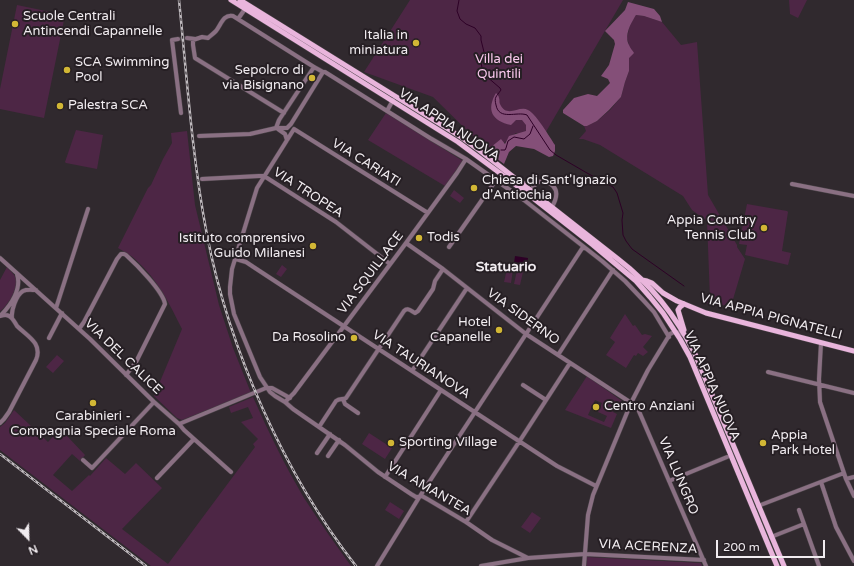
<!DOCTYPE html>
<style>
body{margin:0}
#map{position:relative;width:854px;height:566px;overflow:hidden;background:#30292e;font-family:"Varela Round",sans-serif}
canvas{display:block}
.north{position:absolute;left:8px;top:518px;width:40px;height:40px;-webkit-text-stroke:3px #261f24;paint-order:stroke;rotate:157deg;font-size:11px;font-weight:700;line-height:16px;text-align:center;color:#f1ecf0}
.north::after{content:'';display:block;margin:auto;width:14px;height:18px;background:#f1ecf0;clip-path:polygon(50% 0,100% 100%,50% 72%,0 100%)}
.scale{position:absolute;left:716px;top:540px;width:109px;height:18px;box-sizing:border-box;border:2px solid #f1ecf0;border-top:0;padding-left:5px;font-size:12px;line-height:14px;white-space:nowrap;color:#f1ecf0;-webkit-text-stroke:3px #261f24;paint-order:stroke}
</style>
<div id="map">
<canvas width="854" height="566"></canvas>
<div class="north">N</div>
<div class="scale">200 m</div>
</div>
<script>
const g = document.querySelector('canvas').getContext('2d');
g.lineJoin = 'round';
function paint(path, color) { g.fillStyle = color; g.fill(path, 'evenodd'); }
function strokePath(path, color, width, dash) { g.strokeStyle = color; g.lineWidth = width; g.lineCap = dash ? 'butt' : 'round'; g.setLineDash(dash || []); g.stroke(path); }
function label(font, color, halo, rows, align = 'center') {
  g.font = font + ' "Varela Round",sans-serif'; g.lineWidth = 4; g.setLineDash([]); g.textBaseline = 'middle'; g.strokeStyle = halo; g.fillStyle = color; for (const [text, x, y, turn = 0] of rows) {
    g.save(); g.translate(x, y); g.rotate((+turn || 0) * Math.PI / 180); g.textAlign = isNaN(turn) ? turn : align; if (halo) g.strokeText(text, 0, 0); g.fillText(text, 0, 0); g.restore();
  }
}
paint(new Path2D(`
 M410,0H623L540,142L523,135L516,133L510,137L492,155L433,97L364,72Z
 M789,0H807L798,18L790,14Z
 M17,5L65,15L44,118L0,109V89Z
 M636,15L644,16L662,22L681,45L697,42L708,195L737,245V247L745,259L731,306L705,303L710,299L707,221L692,210L683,196L600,145L583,139H579L586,131L584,126H587L597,121L610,110L621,97L625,82L629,71V45L627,38L630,24Z
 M386,113L463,161L445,186L368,140Z
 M76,130L103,135L97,169L66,163L65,162Z
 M187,131L195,205L219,305L233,348L251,393L182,420L177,418L154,396L182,329C169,303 158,280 136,260C131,255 124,252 118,248L148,188L151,185L163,159L172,143L171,133Z
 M454,190L464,198L460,203L450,196Z
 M747,204L787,211L788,212L782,251L791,253L788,265L745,255L747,245L739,244Z
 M282,265L287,269L281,277L276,274Z
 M7,267C10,271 16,275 16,280C18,289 7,307 0,311V280Z
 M507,269L513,270L511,283L504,282Z
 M517,270L523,272L520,285L514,284Z
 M625,314L633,326L635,325L642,335L645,334L652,336L643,347L648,352L643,356L638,353L636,356L634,355L626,368L606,355L615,342L610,338Z
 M57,355L64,361L53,373L46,367Z
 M587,376L622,401L623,410L614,407L613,412L617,414L611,428L565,410ZM595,400L602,403L598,412L607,416L604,422L588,415Z
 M253,397C268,431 285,466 304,498C319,521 335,544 351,566H151L0,450V427L5,423L14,410L48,442L62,427H63L71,434L68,437L85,455L80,461L72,454L53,475L72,491L89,475L90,476L106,458L125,474L136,463L162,488L122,529L168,564L255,447L253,444L258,439L241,422L253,418L248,407L231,413L229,407Z
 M369,433L392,448L385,459L362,444Z
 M390,502L404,511L399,519L385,510Z
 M532,512L541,518L530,533L521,527Z
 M587,557L701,563L702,566H586Z`), '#4d2645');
paint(new Path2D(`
 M628,2L654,9L660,16L662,22L644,16L636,15C631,23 624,35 629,45C630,48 633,51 634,53L629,58V71L625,82L621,97L609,110L597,121L587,126H584L563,113V110L574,98L588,94L597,96L610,83L608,79L601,76L609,65L615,44L614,40L605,31L625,10Z
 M496,93C497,94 499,96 499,98C500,101 499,101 500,104C507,119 519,105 528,110C537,115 549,136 555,145V151L553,156L549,157L534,149L516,146L509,152L504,164L492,155L491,147L501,139L505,144L509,136L526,131V125L522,120H516L511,125C492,121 486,110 496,93Z`), '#844f78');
paint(new Path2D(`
 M515,256L528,258L527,265L514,263Z`), '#2d0026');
strokePath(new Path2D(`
 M459,0L457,11L460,19L466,24L475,28L481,36V40L484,52L481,61L482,68L486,76L500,88L501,90C496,97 494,97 496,105C499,121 517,111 527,115L550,150L556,155L587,173L613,187L617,193L623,213L622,220L623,235L626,241L632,249L646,259L684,286
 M501,150H505L506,148L508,141L514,137L524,139L530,134L533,126`), '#2d0026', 1);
strokePath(new Path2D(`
 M178,39L187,38`), '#4d464b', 4, [4, 2]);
const minor = new Path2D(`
 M238,19L245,9
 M187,38L195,39
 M178,39L172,40L181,113
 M387,111L393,100
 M284,113L195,58L193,45V40L202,37L208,38C210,36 213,34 216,31C221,25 223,14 233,16L314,67L323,72H325L430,138L466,159L524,200L602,261L625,281L644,301L654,312L669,337
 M276,128L279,120L314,67
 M278,129L285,134L287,140
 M294,129L257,188L232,269L230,287V294L234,314L260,377L270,392L275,396L285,402L294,393L406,243L457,173L466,159
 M294,129L428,213
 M199,136L250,134L276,128H287L291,124L323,72
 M202,179L259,176H264L336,222L390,264
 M522,183C526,183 529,184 532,183C536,183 541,181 545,181C548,182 551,184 553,186C559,192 556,200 552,207
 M792,184L854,196
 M524,200L537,182
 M406,243L443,269L526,334L636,406L638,409L676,497L706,566
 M449,247L496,180
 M0,258L90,339L154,402L179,424L184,430L231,472
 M236,259L246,262L255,268L557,466L596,486
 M56,308L88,209
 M1,315C11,305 22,289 17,274
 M0,316C3,315 6,314 9,316C13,318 15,323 17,326C27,336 43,343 36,360L9,412L4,419L0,423
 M12,318C11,311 16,295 23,291C27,289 32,290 36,290
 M79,329L84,322L117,259L121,254H124L126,255C136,264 163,291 165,304L136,362L126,375
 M49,338L62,313
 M821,343L819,379L820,402L846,479L854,496
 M558,355L613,270
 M412,371L467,288
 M768,372L854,393
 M523,385L546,400
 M343,399L345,404L358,413
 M285,402L293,409L345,445L378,472L411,494L416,497L422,496L429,500L466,522L492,540L528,558
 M179,424L266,388H272L290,398
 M319,427L336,401C340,398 343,400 346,398L404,311C408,307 411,311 415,313L418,311L433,289L435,281L443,269
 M317,453L330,434
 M328,456L339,440
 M83,460L92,468L154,402
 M385,477L441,390
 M157,478L194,439
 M846,479L854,477
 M669,481L727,457
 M821,482L836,527L854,561
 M758,506L844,473
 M799,510L819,566
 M466,522L519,442L570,363
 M771,537L804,524
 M377,566L420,496L583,247
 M481,566L528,558L585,554L704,560
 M584,566L588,515L593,495L631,403L648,370L670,334C675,331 679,331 684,335`);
const major = new Path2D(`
 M231,0L458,142L524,191L593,245L636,281L650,297L663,313L680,339L690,357L777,566
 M240,0L461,137L479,150L618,259C652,285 676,316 695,354L784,566
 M642,280L647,281L652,283L663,293L677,301L706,313L854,351
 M684,330L678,310L680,307L684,304`);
strokePath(minor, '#4b4449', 5);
strokePath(major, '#4b4449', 6);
strokePath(minor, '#8a7083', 4);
strokePath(major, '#e9b5dc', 5);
const rail = new Path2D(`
 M179,0C187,78 192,157 207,235C229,349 284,474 356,566
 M0,454L146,566`);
strokePath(rail, '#bfbabe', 2.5);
strokePath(rail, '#261f24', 1, [3]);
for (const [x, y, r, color] of [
 [15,24,4,"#d2b735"],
 [416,43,4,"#d2b735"],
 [67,70,4,"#d2b735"],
 [312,78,4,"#d2b735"],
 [60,106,4,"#d2b735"],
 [474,188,4,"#d2b735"],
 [764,228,4,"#d2b735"],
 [419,238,4,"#d2b735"],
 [313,246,4,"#d2b735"],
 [499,330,4,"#d2b735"],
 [354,338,4,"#d2b735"],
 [93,403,4,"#d2b735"],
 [596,407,4,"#d2b735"],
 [391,443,4,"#d2b735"],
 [763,443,4,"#d2b735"]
]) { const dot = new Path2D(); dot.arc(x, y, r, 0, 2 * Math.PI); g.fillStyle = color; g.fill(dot); strokePath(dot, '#261f24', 1.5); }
label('13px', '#f1ecf0', '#261f24', [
 ["Scuole Centrali",23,17],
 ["Antincendi Capannelle",23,32],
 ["Italia in",408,36,"right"],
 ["miniatura",408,51,"right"],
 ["SCA Swimming",75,63],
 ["Pool",75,78],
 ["Sepolcro di",304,71,"right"],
 ["via Bisignano",304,86,"right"],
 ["Palestra SCA",68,106],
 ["Chiesa di Sant'Ignazio",482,181],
 ["d'Antiochia",482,196],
 ["Appia Country",756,221,"right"],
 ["Tennis Club",756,236,"right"],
 ["Todis",427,238],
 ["Istituto comprensivo",305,239,"right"],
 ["Guido Milanesi",305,254,"right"],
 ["Hotel",491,323,"right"],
 ["Capanelle",491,338,"right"],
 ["Da Rosolino",346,338,"right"],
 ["Centro Anziani",604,407],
 ["Carabinieri -",93,417,"center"],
 ["Compagnia Speciale Roma",93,432,"center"],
 ["Appia",771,436],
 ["Park Hotel",771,451],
 ["Sporting Village",399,443]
], 'left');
label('13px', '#fbc9ee', '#261f24', [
 ["Villa dei",499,60],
 ["Quintili",499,75]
]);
label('13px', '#f1ecf0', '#261f24', [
 ["VIA APPIA NUOVA",449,125,34],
 ["VIA CARIATI",366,163,32],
 ["VIA TROPEA",308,193,33],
 ["VIA SQUILLACE",371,273,-53],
 ["VIA SIDERNO",523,317,36],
 ["VIA APPIA PIGNATELLI",771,317,15],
 ["VIA DEL CALICE",123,357,44],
 ["VIA TAURIANOVA",421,365,33],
 ["VIA APPIA NUOVA",712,386,66],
 ["VIA LUNGRO",678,476,67],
 ["VIA AMANTEA",429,489,30],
 ["VIA ACERENZA",648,547,3]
]);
label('bold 14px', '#f1ecf0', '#261f24', [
 ["Statuario",506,267]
]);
</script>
